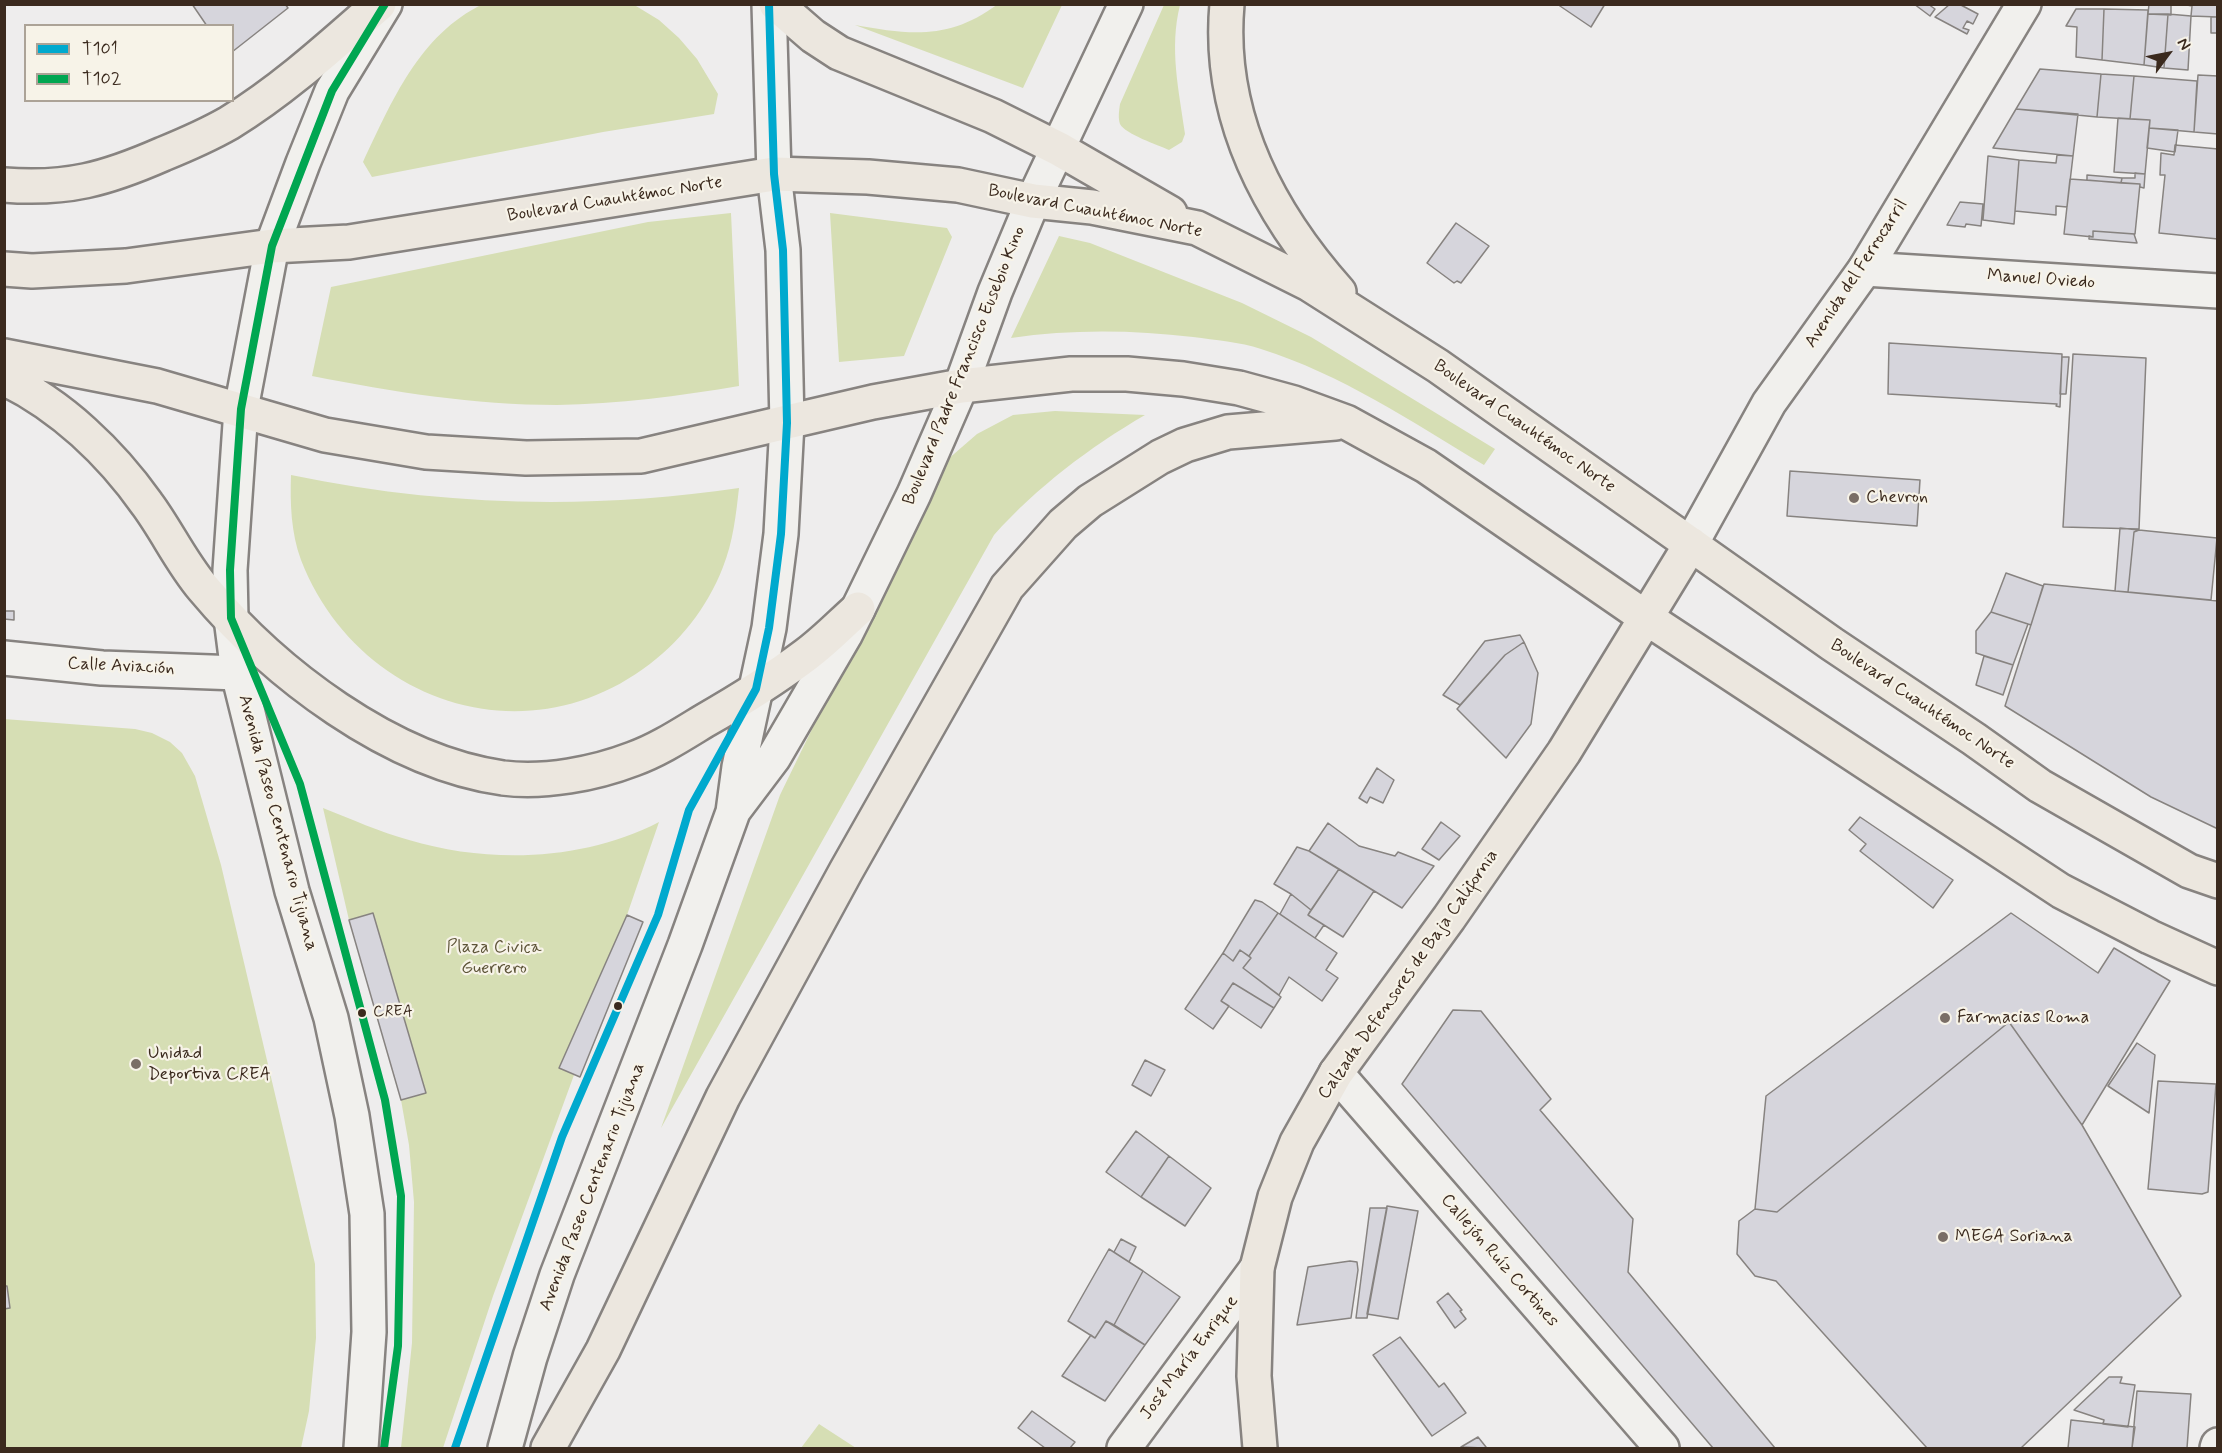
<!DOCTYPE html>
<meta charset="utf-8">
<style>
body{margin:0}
#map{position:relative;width:2222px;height:1453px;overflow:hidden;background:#eeeded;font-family:Mynerve,sans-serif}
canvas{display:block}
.frame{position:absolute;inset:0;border:6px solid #3b2a1e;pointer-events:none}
.legend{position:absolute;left:24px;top:24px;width:210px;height:78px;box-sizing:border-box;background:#f7f3e8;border:2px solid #aca397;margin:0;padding:8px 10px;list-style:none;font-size:18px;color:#3b2a1e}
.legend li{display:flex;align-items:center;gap:12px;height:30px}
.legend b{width:30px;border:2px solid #aca397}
.north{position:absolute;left:2138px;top:24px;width:60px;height:60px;-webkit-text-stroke:4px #f7f3e8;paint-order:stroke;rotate:58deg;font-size:16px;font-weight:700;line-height:24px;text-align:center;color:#3b2a1e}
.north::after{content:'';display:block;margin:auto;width:21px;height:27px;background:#3b2a1e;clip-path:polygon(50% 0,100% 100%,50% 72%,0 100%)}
</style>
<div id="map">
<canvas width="2222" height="1453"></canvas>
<div class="frame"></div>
<ul class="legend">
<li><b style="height:8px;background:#00a9ce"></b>T101</li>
<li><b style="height:8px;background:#00a651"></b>T102</li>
</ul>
<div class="north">N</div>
</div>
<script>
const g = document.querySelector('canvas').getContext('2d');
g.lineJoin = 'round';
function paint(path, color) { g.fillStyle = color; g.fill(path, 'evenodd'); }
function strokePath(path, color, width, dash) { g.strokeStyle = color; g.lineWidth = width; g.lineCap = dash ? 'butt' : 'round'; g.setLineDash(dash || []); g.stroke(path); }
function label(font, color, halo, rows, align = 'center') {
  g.font = font + ' Mynerve,sans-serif'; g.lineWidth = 4.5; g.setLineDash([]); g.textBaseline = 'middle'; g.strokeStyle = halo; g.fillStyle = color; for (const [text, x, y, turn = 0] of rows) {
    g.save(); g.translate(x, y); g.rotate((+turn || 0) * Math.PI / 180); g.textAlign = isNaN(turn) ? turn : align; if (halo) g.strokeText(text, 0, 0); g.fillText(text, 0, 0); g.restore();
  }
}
paint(new Path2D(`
 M483,4L636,6L659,20L679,38L697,59L718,94L714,114L603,132L372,177L363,162C392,101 419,35 483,4Z
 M998,4L1062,5L1023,88L855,25C910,35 950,40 998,4Z
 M1164,5H1180C1169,49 1179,90 1185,134L1182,142L1169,150C1158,145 1125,134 1120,124C1118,118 1119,111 1120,104Z
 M731,213L739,386C679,396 618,404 557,405C474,405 393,392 312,376L331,287L648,222Z
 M830,213L947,228L952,237L904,356L839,362Z
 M1059,236L1090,243L1242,303L1311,337L1495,449L1484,465C1412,422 1341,374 1261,349C1240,342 1215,340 1193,337C1133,330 1071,329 1011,338Z
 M1055,411L1145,415C1090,447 1037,487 994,535L661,1128L780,795L930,486L947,460L977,434L1013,415Z
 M291,475C439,506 589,510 739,488C736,515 733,542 723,567C707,608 679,644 643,669C519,758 355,699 301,560C291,533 290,503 291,475Z
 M4,719L135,729L152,733L170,742L182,753L195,776L221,865L315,1264L316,1338L309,1411L301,1448H5Z
 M323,808C351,819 380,832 409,840C489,864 584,861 659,822L627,915L559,1068L574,1075L493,1296L443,1448H401L412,1343L414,1202L409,1145L401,1100L426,1093L373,913L349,920Z
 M819,1424L856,1448H801Z`), '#d6deb4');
const building = new Path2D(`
 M192,4H285L288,8L232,52V26H207Z
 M1557,4H1605L1591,27Z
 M1914,4H1928L1935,9L1930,16Z
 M1950,4H1959L1978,14L1973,24L1967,21L1963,28L1969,30L1967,34L1935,17Z
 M2149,4H2171V15L2148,14Z
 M2182,4H2218V17L2191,16L2192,6Z
 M2076,9H2104L2102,60L2076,57L2077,27L2066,26Z
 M2104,9L2148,10L2144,65L2102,60Z
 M2148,14H2168L2164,68L2144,65Z
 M2168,14L2191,16L2188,70L2164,68Z
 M2211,17H2218V33H2211Z
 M2040,69L2101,74L2097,117L2016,109Z
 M2101,74L2134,76L2130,119L2097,117Z
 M2198,75L2218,76V134L2194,132Z
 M2134,76L2197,81L2194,132L2149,128L2150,120L2130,119Z
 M2016,109L2078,114L2073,156L1993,148Z
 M2118,118L2150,120L2145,174L2114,172Z
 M2149,128L2178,130L2175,152L2147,148Z
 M2175,145L2218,149V239L2159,233L2165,175H2160L2161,153L2174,155Z
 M2057,155L2073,156L2067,207L2056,206V215L2015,211L2019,160L2056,163Z
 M1988,156L2019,160L2014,224L1983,220Z
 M2135,173L2145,174L2144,188L2140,187V184L2121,183L2122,178H2135Z
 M2087,175L2122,178L2121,183L2087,180Z
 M2070,179L2140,184L2135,234L2093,231V237L2064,234Z
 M1960,202L1983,204L1981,226L1966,224L1965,227L1947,225Z
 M1456,223L1489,246L1461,283L1457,281L1454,283L1427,263Z
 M2093,231L2134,234L2137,243L2089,239V236L2093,237Z
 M1889,343L2062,354L2060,407L2056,406L2057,404L1888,394Z
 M2073,354L2146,358L2139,529L2063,527Z
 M2062,357H2069L2066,394H2060Z
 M1790,471L1920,480L1917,526L1787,516Z
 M2120,528L2139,530L2134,532L2128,592L2115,591Z
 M2139,530L2217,538L2211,600L2128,592L2134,532Z
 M2006,573L2043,586L2031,625L1991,612Z
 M2044,584L2218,601V829L2151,797L2005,706Z
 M4,611H14V620L4,619Z
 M1991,612L2028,624L2013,665L1976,653V631Z
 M1520,635L1524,642L1505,655L1460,705L1443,695L1485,641Z
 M1524,642L1538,673L1531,724L1506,758L1457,709L1505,655Z
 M1984,656L2013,665L2003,695L1976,685Z
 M1377,768L1394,780L1383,803L1370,797L1367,803L1359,798Z
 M1860,817L1953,880L1933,908L1860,851L1866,844L1849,830Z
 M1441,822L1460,836L1439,860L1422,849Z
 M1328,823L1359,846L1395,856L1398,852L1434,866L1402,908L1309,851Z
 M1297,847L1309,851L1339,869L1311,910L1291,894L1274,884Z
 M1339,869L1374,891L1343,937L1308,915Z
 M1291,894L1311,910L1308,915L1324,925L1315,938L1280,914Z
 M1255,900L1262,902L1278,913L1249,956L1240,950L1233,961L1223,953Z
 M373,913L426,1093L401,1100L349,920Z
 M1278,913L1337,953L1326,970L1338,978L1322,1001L1289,977L1279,995L1243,968L1251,958L1249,956Z
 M2011,913L2098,973L2114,948L2170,981L2082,1125L2009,1022L1777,1212L1755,1209L1766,1096Z
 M627,915L643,922L580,1077L559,1068Z
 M1240,950L1251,958L1243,968L1281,997L1274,1008L1233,983L1221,1001L1229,1006L1213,1029L1185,1009L1223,953L1233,961Z
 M1233,983L1274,1008L1261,1028L1221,1001Z
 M1453,1010L1481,1011L1551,1099L1540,1110L1633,1219L1628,1272L1775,1448H1713L1402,1084Z
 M2009,1022L2082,1125L2181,1296L2021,1448H1927L1776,1281L1755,1276L1737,1254L1739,1221L1755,1209L1777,1212Z
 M2137,1043L2155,1055L2149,1113L2108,1086Z
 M1145,1060L1165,1070L1151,1096L1132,1085Z
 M2158,1081L2216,1084L2208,1192L2202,1194L2148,1189Z
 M1136,1131L1169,1156L1141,1197L1106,1172Z
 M1169,1156L1211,1188L1185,1226L1141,1197Z
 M1387,1206L1418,1211L1398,1319L1367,1314Z
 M1370,1208H1387L1367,1318H1356Z
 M1121,1239L1136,1247L1129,1262L1114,1252Z
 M1109,1249L1143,1271L1114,1325L1106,1321L1095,1338L1068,1321Z
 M1350,1261L1357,1262L1358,1270L1351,1318L1297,1325L1308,1267Z
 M1143,1271L1180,1297L1145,1345L1114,1325Z
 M4,1286H7L10,1308L4,1309Z
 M1448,1293L1462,1310L1460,1311L1466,1319L1455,1328L1437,1302Z
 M1106,1321L1145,1345L1105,1401L1062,1376L1091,1335L1095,1338Z
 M1400,1337L1439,1387L1444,1383L1466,1413L1432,1436L1373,1355Z
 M2109,1377H2122L2120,1383L2135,1385L2128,1427L2103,1424L2104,1420L2074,1410Z
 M2137,1391L2191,1394L2187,1448H2132Z
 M1032,1411L1075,1442L1070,1448H1045L1018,1428Z
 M2071,1420L2135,1427L2132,1448H2068Z
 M1478,1437L1486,1447L1483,1448L1461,1447Z`);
paint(building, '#d6d5dc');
strokePath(building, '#878380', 1.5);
const minor = new Path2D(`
 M1865,269L2218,291
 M4,658L102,668L238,673
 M1336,1073L1662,1448
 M1124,1448L1257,1268
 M2217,1448L2218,1445`);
const tertiary = new Path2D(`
 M1691,544L1769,403L1865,269L2024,4`);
const secondary = new Path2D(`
 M734,810L774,757L845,635L858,609L914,494L961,386L995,292L1033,201L1126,4
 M361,1448L369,1332L367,1214L352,1116L331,1018L292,891L238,673L231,618L230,570L241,409L272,246L303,163L332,91L385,4
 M505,1448L530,1357L557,1275L685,945L733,812L739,767L769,628L781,534L787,423L783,250L774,174L769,4`);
const primary = new Path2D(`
 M776,4L813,36L839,53L993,116L1059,149L1170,213
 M1227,4C1217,115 1267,211 1339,292
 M4,185C67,190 106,179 163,154C185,145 208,135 229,123C283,90 331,46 379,4
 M4,269L32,271L126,266L272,246L349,242L774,174L868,177L958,185L1033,201L1092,207L1197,228L1309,284L1438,366L1832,644L1974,739L2040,786L2189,871L2218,881
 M4,356L157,386L325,435L426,452L526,458L641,456L873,402L961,386L1071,374H1127L1183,379L1239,388L1294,403L1346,422L1426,466L1645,617L2061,891L2150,937L2218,968
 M4,378C61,405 111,453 147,504C167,531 181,562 203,588C274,673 390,762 503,778C545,783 594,774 633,759C658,750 681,735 704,721C739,701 774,679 806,655C825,641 841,624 858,609
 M548,1448L603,1350L723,1097L846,871L1007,587L1063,524L1090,501L1160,457L1185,445L1228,432L1335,423
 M1260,1448L1254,1376L1257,1268L1275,1197L1297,1142L1336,1073L1449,918L1564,752L1691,544`);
strokePath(minor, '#878380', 38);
strokePath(tertiary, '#878380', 38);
strokePath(secondary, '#878380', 38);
strokePath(primary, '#878380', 38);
strokePath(minor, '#f1f0ed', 33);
strokePath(tertiary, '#f1f0ed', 33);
strokePath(secondary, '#f1f0ed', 33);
strokePath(primary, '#ece7df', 33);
strokePath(new Path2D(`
 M455,1448L562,1137L658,915L689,810L756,689L769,628L781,534L787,423L783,250L774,174L769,4`), '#00a9ce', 8);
strokePath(new Path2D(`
 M384,1448L398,1346L401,1196L385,1100L300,784L231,618L230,570L241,409L272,246L332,91L385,4`), '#00a651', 8);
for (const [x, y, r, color] of [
 [1854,498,6,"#7a6e66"],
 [618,1006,5,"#3b2a1e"],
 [362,1013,5,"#3b2a1e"],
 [1945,1018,6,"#7a6e66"],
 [136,1064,6,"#7a6e66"],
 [1943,1237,6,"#7a6e66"]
]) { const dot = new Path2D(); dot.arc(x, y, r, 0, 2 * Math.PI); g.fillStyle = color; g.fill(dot); strokePath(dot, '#f7f3e8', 2); }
label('16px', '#3b2a1e', '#f7f3e8', [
 ["CREA",373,1013]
], 'left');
label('18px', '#3b2a1e', '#f7f3e8', [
 ["Boulevard Cuauhtémoc Norte",615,200,-9],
 ["Boulevard Cuauhtémoc Norte",1095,212,11],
 ["Avenida del Ferrocarril",1857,274,-57],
 ["Manuel Oviedo",2041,280,4],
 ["Boulevard Padre Francisco Eusebio Kino",965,366,-68],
 ["Boulevard Cuauhtémoc Norte",1524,427,35],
 ["Calle Aviación",121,667,3],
 ["Boulevard Cuauhtémoc Norte",1922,705,34],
 ["Avenida Paseo Centenario Tijuana",277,823,75],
 ["Calzada Defensores de Baja California",1409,975,-55],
 ["Avenida Paseo Centenario Tijuana",593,1187,-69],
 ["Callejón Ruíz Cortines",1499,1261,49],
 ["José María Enrique",1190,1358,-53]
]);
label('18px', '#3b2a1e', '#f7f3e8', [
 ["Chevron",1866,498],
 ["Farmacias Roma",1957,1018],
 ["Unidad",148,1054],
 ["Deportiva CREA",148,1075],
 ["MEGA Soriana",1955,1237]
], 'left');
label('18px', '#5d5438', '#f7f3e8', [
 ["Plaza Civica",494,948],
 ["Guerrero",494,969]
]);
</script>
